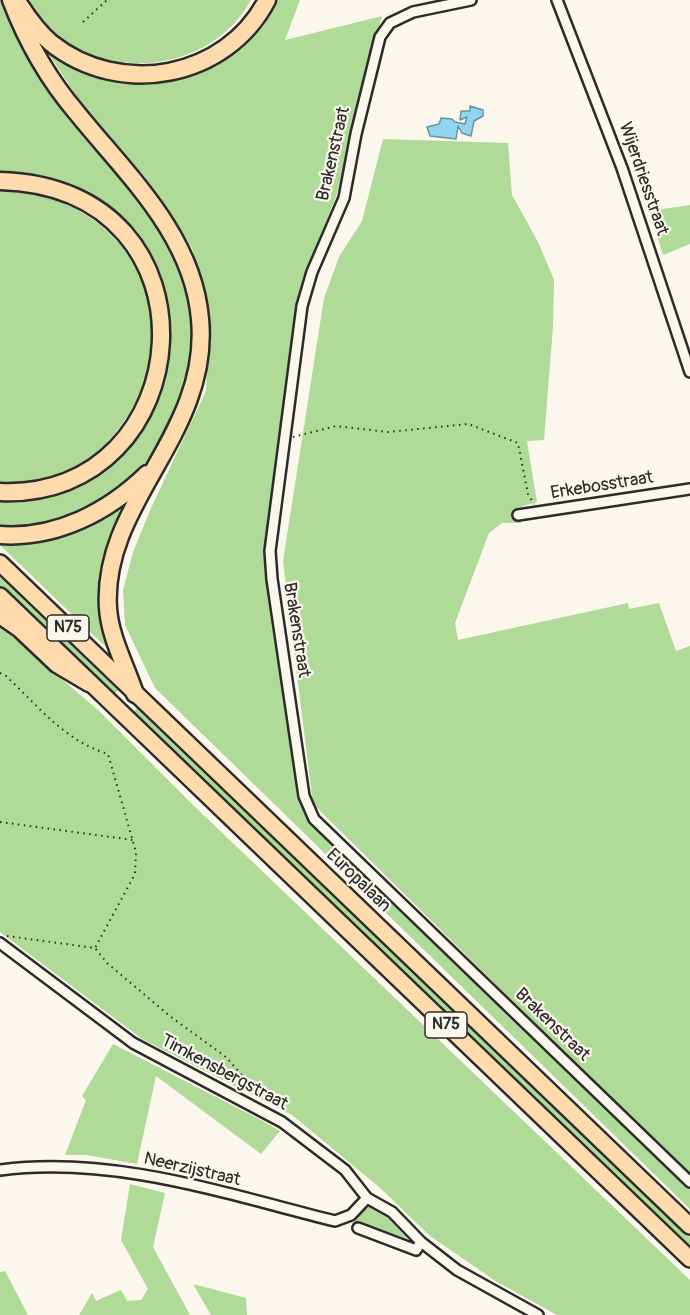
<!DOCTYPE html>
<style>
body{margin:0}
canvas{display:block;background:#fbf7ec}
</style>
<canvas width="690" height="1315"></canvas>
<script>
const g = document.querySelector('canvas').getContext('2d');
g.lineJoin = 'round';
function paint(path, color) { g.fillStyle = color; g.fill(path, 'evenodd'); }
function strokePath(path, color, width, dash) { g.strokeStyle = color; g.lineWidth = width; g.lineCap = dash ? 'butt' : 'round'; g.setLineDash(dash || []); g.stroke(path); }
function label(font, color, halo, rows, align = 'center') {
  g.font = font + ' Pangolin,sans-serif'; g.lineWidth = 4.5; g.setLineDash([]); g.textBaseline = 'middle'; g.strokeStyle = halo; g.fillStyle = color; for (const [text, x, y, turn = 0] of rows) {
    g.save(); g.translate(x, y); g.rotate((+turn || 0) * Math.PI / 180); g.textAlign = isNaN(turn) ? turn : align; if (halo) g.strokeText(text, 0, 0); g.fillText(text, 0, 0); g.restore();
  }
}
paint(new Path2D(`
 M0,0H3C29,95 116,157 167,238C184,263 190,299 192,329C195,371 183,409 161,444C125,502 66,526 0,529V500C28,498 59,495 84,482C176,434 192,300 128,224C99,189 43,173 0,172Z
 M24,0H251C215,66 123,82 63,40C48,30 36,14 24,0Z
 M276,0H300L285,40L382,16L336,197L303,278L283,405L266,556L302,805L306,813L690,1188V1209L155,688L125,625L123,590L133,552L151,508L206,391L209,318L192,248L144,176L91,118L48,53L49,47L115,80L159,83L217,66L264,26Z
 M383,139L508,143L512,195L538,242L554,280L553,327L544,440L527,441L537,502L517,508L519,521L522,523H502L489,533L455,623L458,640L628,603L629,609L659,603L676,651L690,646V1176L313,804L283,561L324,298L339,257L362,221Z
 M0,190C121,192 196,313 127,417C111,441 90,463 63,473C43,481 21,482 0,484Z
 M690,205V244L663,255L649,211Z
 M119,510L121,518C106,567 92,597 108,649L0,545L36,544L99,521Z
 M0,575L119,690L112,695L0,586Z
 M0,626L98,710L191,803L690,1280V1315H557L497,1282L430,1236L379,1187L292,1115L142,1039L0,932Z
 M138,706L690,1237V1251L132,714Z
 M113,1044L259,1119L280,1131L261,1154L156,1076L137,1164L87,1155H65L86,1100L82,1096Z
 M130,1184L165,1193L153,1247L190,1315H79L92,1293L96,1301L121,1290L127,1301L141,1300L148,1289L121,1240Z
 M368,1207H378L408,1239L353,1221Z
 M5,1271L28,1315H0V1272Z
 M193,1284L246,1298L247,1315H211Z`), '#b0da97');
const water = new Path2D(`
 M470,106L483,110V116L474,121L471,136L462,133L458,126L456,139L430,136L427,127L439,124L441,118L452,119L455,122L465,124L467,117L460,120L461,111H470Z`);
paint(water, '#90d6f1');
strokePath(water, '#6892a2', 1.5);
const minor = new Path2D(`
 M471,0L413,12L390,23L380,37L356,134L344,198L312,272L302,306L270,551L272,579L304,796L314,819L690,1182
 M557,0L622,168L690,372
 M518,515L690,489
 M0,943L133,1043L282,1122L345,1170L367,1198L392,1212L421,1242L457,1270L538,1315
 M0,1170C113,1155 226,1194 335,1221L351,1215L367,1198
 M358,1228L416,1250L421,1242`);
const trunk = new Path2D(`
 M0,563L690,1226
 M0,596L690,1259`);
const motorway = new Path2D(`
 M11,0C27,42 48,79 77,113C127,175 193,235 200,319C211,434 101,502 108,608C110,638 126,666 135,694
 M19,4C28,18 38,32 51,43C120,98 226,79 267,0
 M0,181C229,187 200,501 0,492
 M0,535C56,539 108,512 147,474
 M0,615L20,629L57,664L89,683`);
strokePath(minor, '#2b2b2b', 14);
strokePath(trunk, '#2b2b2b', 20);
strokePath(motorway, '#2b2b2b', 21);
strokePath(new Path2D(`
 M83,22L107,0
 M293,437L336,426L388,432L468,424L518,443L528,494L534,504
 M0,673L6,676C38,706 65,741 108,754L136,852L135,874L95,948
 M0,822L133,840
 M7,936L95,948L107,963L171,1017L226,1057L263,1099`), '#2b2b2b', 2, [1.5, 4.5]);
strokePath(minor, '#fbf7ec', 9);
strokePath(trunk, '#fedbac', 15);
strokePath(motorway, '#fedbac', 16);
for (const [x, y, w] of [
 [68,628,42],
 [446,1025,42]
]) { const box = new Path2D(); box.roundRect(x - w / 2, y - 13, w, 26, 4.5); g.fillStyle = '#fbf7ec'; g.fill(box); strokePath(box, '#2b2b2b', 1.5); }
label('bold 16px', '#2b2b2b', null, [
 ["N75",68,628],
 ["N75",446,1025]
]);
label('18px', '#2b2b2b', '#fbf7ec', [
 ["Brakenstraat",334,154,-77],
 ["Wijerdriesstraat",643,179,71],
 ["Erkebosstraat",602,486,-9],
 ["Brakenstraat",296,630,81],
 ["Europalaan",358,881,44],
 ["Brakenstraat",552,1025,44],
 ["Timkensbergstraat",224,1073,28],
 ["Neerzijstraat",192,1170,13]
]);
</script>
